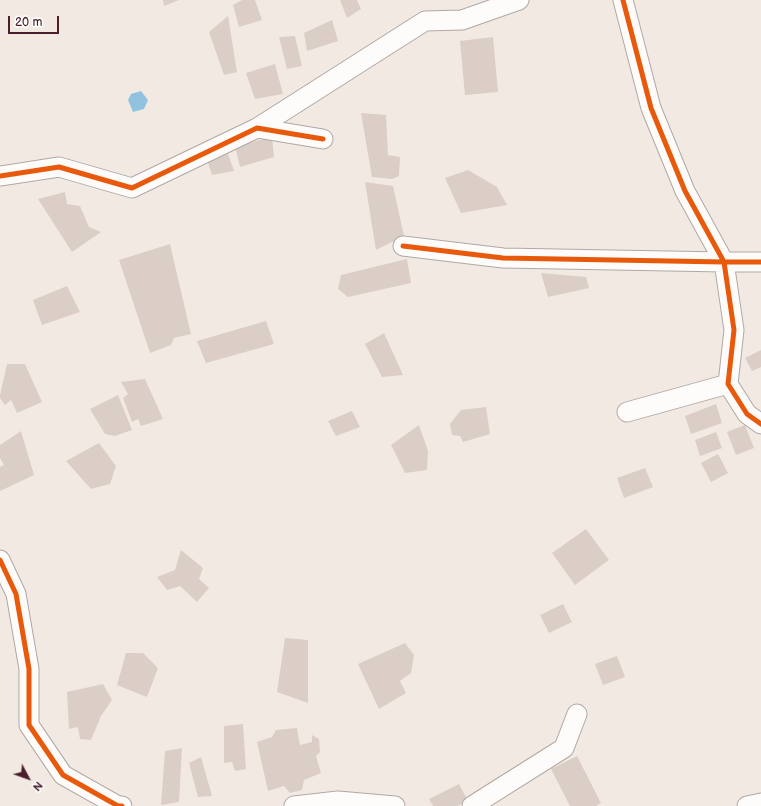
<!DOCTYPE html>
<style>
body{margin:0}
#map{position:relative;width:761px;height:806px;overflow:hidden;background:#f2eae2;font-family:"Balsamiq Sans",sans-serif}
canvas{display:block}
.north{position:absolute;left:8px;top:758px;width:40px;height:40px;-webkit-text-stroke:3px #fff;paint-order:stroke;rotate:131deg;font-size:11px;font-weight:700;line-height:16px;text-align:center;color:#4a1f2b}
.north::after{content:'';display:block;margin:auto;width:14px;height:18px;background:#4a1f2b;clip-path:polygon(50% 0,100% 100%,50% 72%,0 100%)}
.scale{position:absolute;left:8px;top:16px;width:51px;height:18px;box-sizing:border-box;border:2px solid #4a1f2b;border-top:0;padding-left:5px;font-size:12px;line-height:14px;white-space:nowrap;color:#4a1f2b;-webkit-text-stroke:3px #fff;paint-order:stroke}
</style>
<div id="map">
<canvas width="761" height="806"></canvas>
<div class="north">N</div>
<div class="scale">20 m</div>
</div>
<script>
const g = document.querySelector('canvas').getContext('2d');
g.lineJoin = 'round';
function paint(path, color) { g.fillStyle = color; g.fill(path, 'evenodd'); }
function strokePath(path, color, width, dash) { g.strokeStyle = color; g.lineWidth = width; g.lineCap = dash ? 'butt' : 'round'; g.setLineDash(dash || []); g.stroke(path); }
paint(new Path2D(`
 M141,91L148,100L144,109L133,112L128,100L131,94Z`), '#91c3e1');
paint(new Path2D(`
 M163,0H179L164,6Z
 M242,0H255L262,20L239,27L233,5Z
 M340,0H357L361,9L347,18Z
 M228,16L237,72L224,75L209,32Z
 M332,20L338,41L307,51L304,33Z
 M295,36L302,66L287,69L279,37Z
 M493,37L498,92L465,95L460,41Z
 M275,64L283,94L255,99L246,73Z
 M361,113L386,115L388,155L400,157L399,176L392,179L372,177Z
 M272,137L274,157L240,167L235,146Z
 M228,154L234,171L212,175L207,160Z
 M468,170L497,187L507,205L461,213L445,178Z
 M365,182L393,186L404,236L376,250Z
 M65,192L67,204L80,206L89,227L101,232L72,252L38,199Z
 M170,244L191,334L174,338L171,345L150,353L119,260Z
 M407,259L411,283L348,297L338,289L341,275Z
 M541,273L586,277L589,288L548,297Z
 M67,286L80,312L42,325L33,300Z
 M266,321L274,344L206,363L197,341Z
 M384,333L403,375L382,377L365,344Z
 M761,350V367L752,371L745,358Z
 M7,364H25L42,402L17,413L11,400L5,405L0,398V395Z
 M145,379L163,419L141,426L138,419L132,422L123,398L128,394L121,382Z
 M118,395L132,430L115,436L105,434L90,409Z
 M716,404L722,423L691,434L685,416Z
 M486,407L490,434L463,442L460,436L452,435L450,424L461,410Z
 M352,411L360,427L336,436L328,421Z
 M419,425L428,451L427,470L405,473L391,445Z
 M745,425L754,448L736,455L727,432Z
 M21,431L34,475L0,491V467L4,465L0,458V445Z
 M716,432L722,448L700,456L695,440Z
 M99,443L116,466L110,484L91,489L66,461Z
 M718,454L728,473L711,482L701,463Z
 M645,468L653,487L624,498L617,478Z
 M586,529L609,560L575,585L552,553Z
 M181,550L203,568L199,579L209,588L197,602L180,586L167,590L157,577L175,570Z
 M563,604L572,622L549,633L540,615Z
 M285,638L308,640V703L277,692Z
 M405,643L414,655L411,673L400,681L406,693L379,709L358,664Z
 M126,653H143L158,668L147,697L117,685Z
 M617,656L625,677L603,685L595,664Z
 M103,684L112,700L101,716L91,740L80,739L78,727L69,729L67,692Z
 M243,724L246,769L235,771L232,762L224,763V726Z
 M297,728L300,745L312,742V735L319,739L320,752L316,756L321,773L304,780L302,790L290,793L284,786L268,791L257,742L272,737L276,730Z
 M182,748L179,802L161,805L165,751Z
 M577,756L601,803L596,806H570L551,769Z
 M201,757L212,796L198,797L189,763Z
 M459,784L468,801L457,806H433L429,799Z`), '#dbcec6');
const minor = new Path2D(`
 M623,0L651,108L685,191L724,262L734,330L728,384L747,414L761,424
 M257,128L425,21L462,20L519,0
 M0,176L59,167L132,188L257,128L323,139
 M403,246L503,258L724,262H761
 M627,412L728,384
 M0,560L16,594L29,669V725L63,775L118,806H122
 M294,806L338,801L395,806
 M472,806L564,748L577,714
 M747,806L761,803`);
strokePath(minor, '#b1a7a4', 21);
strokePath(minor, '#fdfcfb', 19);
strokePath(new Path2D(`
 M623,0L651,108L685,191L724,262L734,330L728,384L747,414L761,424
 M0,176L59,167L132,188L257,128L323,139
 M403,246L503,258L724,262H761
 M0,560L16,594L29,669V725L63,775L118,806H122`), '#e8590c', 5);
</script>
